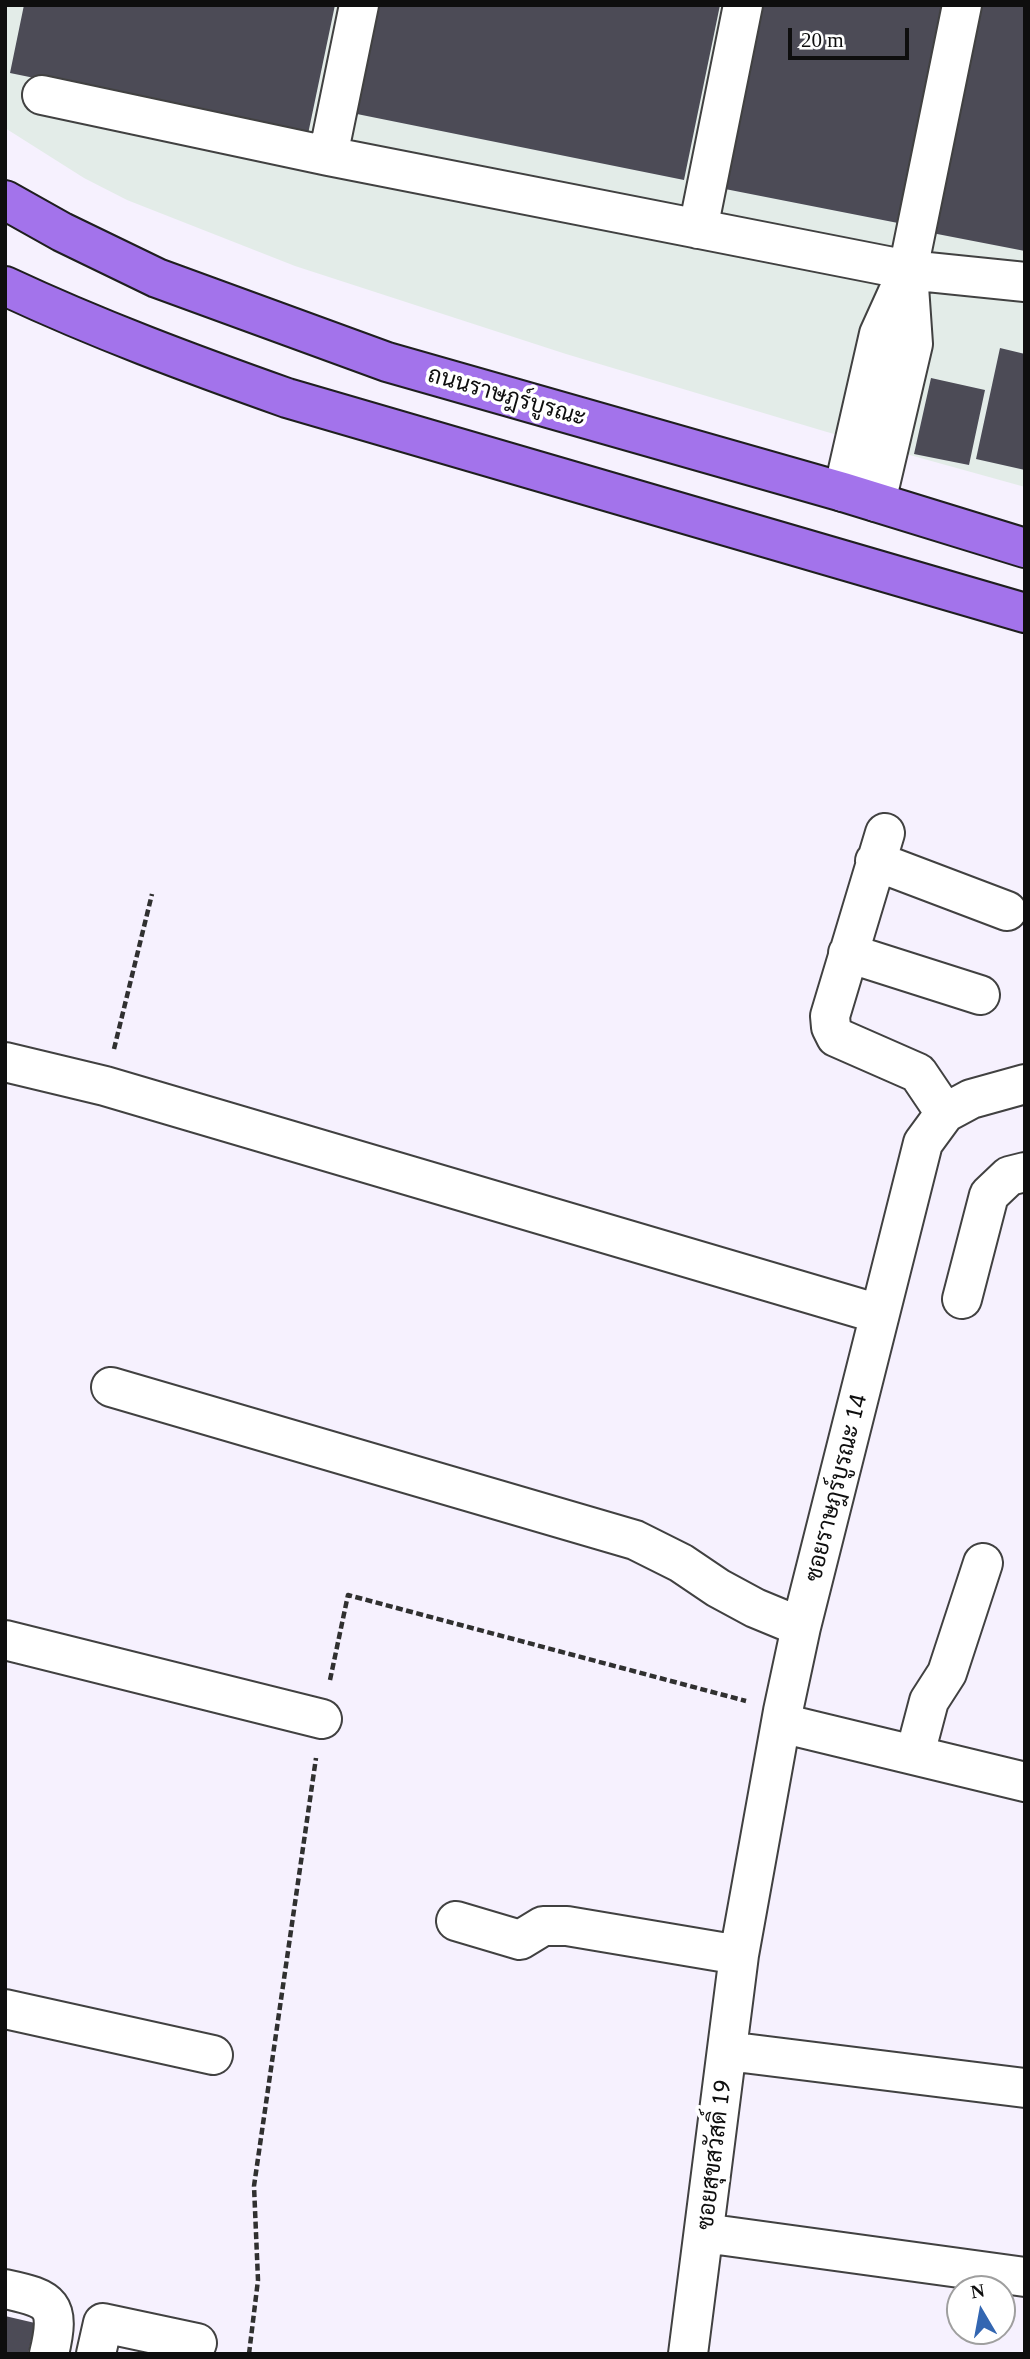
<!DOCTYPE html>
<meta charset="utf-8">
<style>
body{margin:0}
#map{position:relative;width:1030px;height:2359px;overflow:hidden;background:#f6f1fe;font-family:Georgia,serif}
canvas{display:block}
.frame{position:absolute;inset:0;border:7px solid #0e0e0e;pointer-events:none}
.north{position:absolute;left:946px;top:2275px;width:70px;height:70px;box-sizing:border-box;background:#fff;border:2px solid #9f9f9f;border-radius:50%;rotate:350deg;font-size:19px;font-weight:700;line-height:28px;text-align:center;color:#0e0e0e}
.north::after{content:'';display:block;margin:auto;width:24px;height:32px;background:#3366b1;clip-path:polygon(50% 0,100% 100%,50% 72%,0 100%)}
.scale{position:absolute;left:788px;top:28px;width:121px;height:32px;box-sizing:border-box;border:4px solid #0e0e0e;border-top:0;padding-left:9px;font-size:21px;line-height:24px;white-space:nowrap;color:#0e0e0e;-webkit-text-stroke:5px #fff;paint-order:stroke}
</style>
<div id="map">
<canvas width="1030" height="2359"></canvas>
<div class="frame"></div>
<div class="north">N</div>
<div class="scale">20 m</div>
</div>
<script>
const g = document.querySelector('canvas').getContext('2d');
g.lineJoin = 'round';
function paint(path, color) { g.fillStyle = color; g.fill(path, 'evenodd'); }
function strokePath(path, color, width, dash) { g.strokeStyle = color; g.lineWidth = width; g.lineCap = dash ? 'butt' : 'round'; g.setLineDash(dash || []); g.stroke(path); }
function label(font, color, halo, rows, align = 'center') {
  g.font = font + ' Georgia,Sarabun,serif'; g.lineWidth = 7; g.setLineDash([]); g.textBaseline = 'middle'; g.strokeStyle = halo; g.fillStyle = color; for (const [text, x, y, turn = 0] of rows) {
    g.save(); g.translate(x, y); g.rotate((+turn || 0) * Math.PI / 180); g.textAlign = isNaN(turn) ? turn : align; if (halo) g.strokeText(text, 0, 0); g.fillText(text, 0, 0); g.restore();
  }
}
paint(new Path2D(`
 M5,5H1025V487L827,432L566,354L295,266L127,200L84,178L5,128Z`), '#e3ece8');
paint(new Path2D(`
 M24,5H335L308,134L10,73Z
 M374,5H720L684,180L352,113Z
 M758,5H942L898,223L720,188Z
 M979,5H1025V251L932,233Z
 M1000,348L1025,354V470L976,459Z
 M931,378L985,390L969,465L914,454Z
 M5,2316L35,2323L28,2354H5Z`), '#4c4b56');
const minor = new Path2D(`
 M42,95L328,156L908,270L1025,282
 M328,156L359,5
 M698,229L743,5
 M843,492L879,334L908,270L962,5
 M876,502L913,344L908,272
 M885,833L830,1016L831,1027L836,1037L918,1073L945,1113
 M875,861L1007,911
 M848,953L980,995
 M5,1062L105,1086L879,1314
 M962,1299L989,1195L1009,1176L1025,1172
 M111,1387L635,1540L681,1563L718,1588L755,1608L801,1627
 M5,1640L322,1719
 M781,1723L1025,1782
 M915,1754L929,1701L947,1673L983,1563
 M456,1921L520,1940L543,1926H567L739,1955
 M5,2009L213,2055
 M727,2051L1025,2088
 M704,2233L1025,2277
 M5,2289C52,2299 61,2304 49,2354
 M96,2354L103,2323L197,2343
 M688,2354L739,1955L783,1711L801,1627L923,1143L945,1113L971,1099L1025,1084`);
const major = new Path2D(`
 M5,200L62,232L157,278L387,362L843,492L1025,548
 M5,286C97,329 191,364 287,398L1025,613`);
strokePath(minor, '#414141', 42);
strokePath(major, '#1f1f1f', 42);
strokePath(new Path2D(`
 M114,1049L152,894
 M330,1680L348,1595L746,1701
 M249,2354L258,2280L254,2186L316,1758`), '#303030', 4.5, [7, 3.5]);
strokePath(minor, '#fff', 38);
strokePath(major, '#a373eb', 38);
label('23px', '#0e0e0e', '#fff', [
 ["ถนนราษฎร์บูรณะ",507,396,16],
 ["ซอยราษฎร์บูรณะ 14",836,1488,-76],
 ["ซอยสุขสวัสดิ์ 19",714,2155,-83]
]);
</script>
